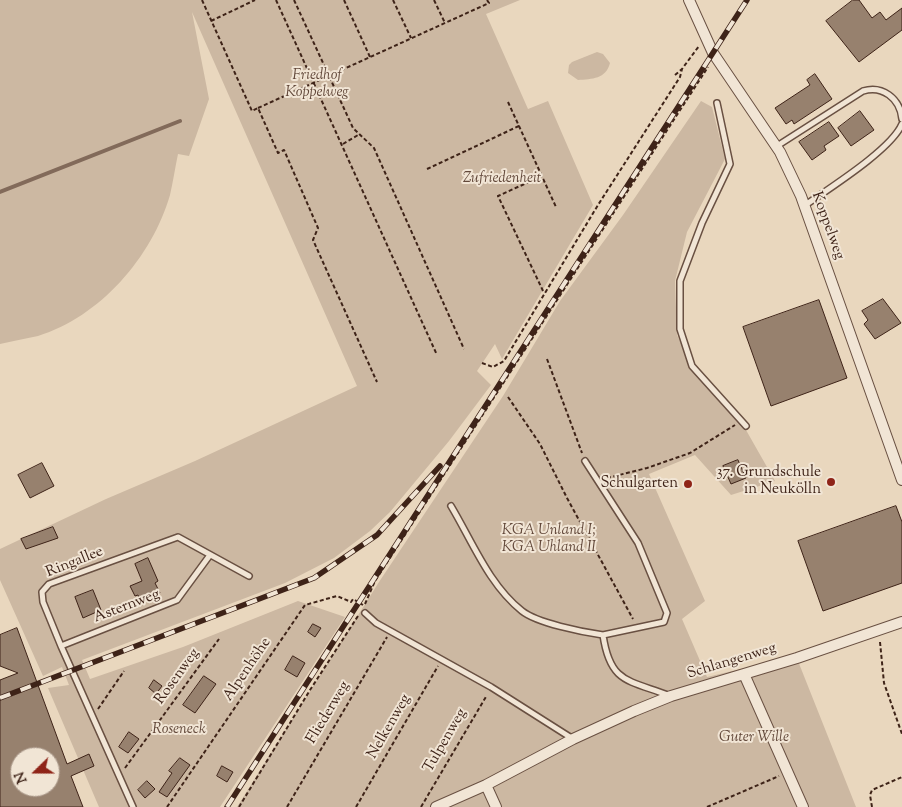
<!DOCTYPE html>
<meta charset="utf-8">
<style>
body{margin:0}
#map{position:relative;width:902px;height:807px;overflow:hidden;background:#e9d7be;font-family:"Sorts Mill Goudy",serif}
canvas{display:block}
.north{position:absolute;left:10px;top:747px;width:50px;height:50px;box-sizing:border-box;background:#f1e5d5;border:1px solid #a99789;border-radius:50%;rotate:248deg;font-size:14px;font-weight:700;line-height:20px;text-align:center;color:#3e2318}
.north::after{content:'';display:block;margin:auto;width:18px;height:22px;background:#8f2418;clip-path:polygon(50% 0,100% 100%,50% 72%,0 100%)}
</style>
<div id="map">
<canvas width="902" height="807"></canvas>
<div class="north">N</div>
</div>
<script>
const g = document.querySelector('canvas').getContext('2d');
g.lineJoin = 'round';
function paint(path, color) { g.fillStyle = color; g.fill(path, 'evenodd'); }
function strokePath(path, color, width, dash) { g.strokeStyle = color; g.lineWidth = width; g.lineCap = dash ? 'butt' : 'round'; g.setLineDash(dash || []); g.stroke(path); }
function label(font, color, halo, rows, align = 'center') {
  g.font = font + ' "Sorts Mill Goudy",serif'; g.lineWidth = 4; g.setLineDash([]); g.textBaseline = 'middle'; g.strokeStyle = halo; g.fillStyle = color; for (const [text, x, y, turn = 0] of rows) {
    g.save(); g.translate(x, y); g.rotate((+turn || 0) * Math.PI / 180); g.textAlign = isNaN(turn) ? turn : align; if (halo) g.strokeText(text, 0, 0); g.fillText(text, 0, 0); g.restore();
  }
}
paint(new Path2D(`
 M0,0H520L486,14L528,109L548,101L593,205L502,359L495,344L477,371L491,385L449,441L390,512L370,531L334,558L285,583L82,660L90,679L183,647L298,601L345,617L220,807H99L48,688L69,685L62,667L43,676L0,580V549L106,499L195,461L357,386L192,12L209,99L189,156L178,154C175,168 173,182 170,195C152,257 100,317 38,336C25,339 12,341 0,344Z
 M597,52L603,54L610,63C606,79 592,79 578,80L568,73L569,65L572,62Z
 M701,101L712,107L725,159L687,232L675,281L677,335L695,372L742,423L775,481L731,495L695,455L649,474L705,601L682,619L707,677L796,656L856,807H237L379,582L503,396L560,301L623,215Z`), '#ccb8a2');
strokePath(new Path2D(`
 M0,192L180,121`), '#826a5a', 4);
const building = new Path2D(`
 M853,0H859L872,18L880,12L886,20L902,8V30L859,62L826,21Z
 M815,74L832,99L794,124L792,120L786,124L775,108L810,85L807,80Z
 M860,111L874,130L851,146L838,128Z
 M829,122L839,136L824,146L826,150L812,160L799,142Z
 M883,299L901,323L875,339L864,324L868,320L862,311Z
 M819,300L847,378L771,406L743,327Z
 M738,460L746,478L731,484L723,466Z
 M42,463L54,486L30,498L18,475Z
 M896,506L902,522V583L823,611L798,541Z
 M53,527L58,538L26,549L21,539Z
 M148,558L158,581L155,583L160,593L140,600L138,595L135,596L130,586L142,581L135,564Z
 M93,590L101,610L83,618L75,597Z
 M313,624L321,628L315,637L308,632Z
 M17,628L67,764L89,754L94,766L71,776L83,807H0V680L18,673L0,666V635ZM20,757H50V787H20Z
 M293,656L305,663L297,677L285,670Z
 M204,676L216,684L195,713L183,705Z
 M154,680L162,686L156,694L149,688Z
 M129,732L139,739L128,753L119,747Z
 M180,758L190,765L167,797L159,792L172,773L169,771Z
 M222,766L233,772L227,782L217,776Z
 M147,781L155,789L145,798L138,790Z`);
paint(building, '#97816e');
strokePath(building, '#3e2318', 1);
const service = new Path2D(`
 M717,103L730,164L702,223L680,281V329L692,366L746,426
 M777,146L863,91C882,85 900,98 902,119
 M804,206C828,189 891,150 902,124
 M585,461L638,543L667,613L664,622L603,635C610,683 628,680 668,695
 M451,506C472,541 489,585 522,611C537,623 582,632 603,635
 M365,613L376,623L491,687L573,739
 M61,646L177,600L210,555
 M133,807L61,646L43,602L42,592L49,584L178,537L249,576`);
const minor = new Path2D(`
 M689,0L713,53L780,152L801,196L902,480
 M744,674L803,807
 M486,785L496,807
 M436,807L486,785L573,739L634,711L671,696L797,658L902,622`);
strokePath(service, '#695042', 8);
strokePath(minor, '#695042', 12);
strokePath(new Path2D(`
 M202,0L252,111L258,108L278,153L284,150L318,228L313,240L377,382
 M276,0L437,355
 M294,0L353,128L374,148L464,349
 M344,0L370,57
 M393,0L411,38
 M434,0L445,23
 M211,21L255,0
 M675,75L682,69L699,46
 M508,102L556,207
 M258,108L489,3L487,0
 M343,144L358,135
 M427,169L519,126
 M542,176L498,196L544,293
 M547,359L582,453
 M482,363L493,367L504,361L598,205L680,77L682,69
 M508,397L540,444L567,498L633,619
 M607,478L647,468L690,453L735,425
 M365,604L375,581L708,67
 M880,642L884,683L902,734
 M98,709L124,671
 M125,768L219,639
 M167,807L305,605L337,596L351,602L353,599L363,605
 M239,807L310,690L358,616
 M287,807L387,637
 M356,807L438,666
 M421,807L487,695
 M707,807L779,776
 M872,807L870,795L872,790L902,777`), '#3e2318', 2, [4, 2.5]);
strokePath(service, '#f1e5d5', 5);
strokePath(minor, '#f1e5d5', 10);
const rail = new Path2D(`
 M0,698L314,578L377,535L440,466
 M227,807L747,0`);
strokePath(rail, '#3e2318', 5.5);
strokePath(rail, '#f1e5d5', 4, [11]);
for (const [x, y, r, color] of [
 [831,482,5,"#8f2418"],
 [688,484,5,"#8f2418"]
]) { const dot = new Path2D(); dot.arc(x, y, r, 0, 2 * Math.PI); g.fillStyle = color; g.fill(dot); strokePath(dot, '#f1e5d5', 2); }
label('italic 15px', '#62483a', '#f1e5d5', [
 ["Friedhof",317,76],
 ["Koppelweg",317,93],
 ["Zufriedenheit",502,179],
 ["KGA Unland I;",549,531],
 ["KGA Uhland II",549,548],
 ["Roseneck",179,730],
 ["Guter Wille",754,738]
]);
label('15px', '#3e2318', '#f1e5d5', [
 ["Koppelweg",827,226,70],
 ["Ringallee",75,563,-22],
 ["Asternweg",127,607,-21],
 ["Schlangenweg",732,662,-17],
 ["Alpenhöhe",248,670,-56],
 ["Rosenweg",178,677,-54],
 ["Fliederweg",329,713,-59],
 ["Nelkenweg",390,727,-60],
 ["Tulpenweg",446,741,-60]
]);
label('15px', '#3e2318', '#f1e5d5', [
 ["37. Grundschule",821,473],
 ["in Neukölln",821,490],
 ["Schulgarten",678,484]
], 'right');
</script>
